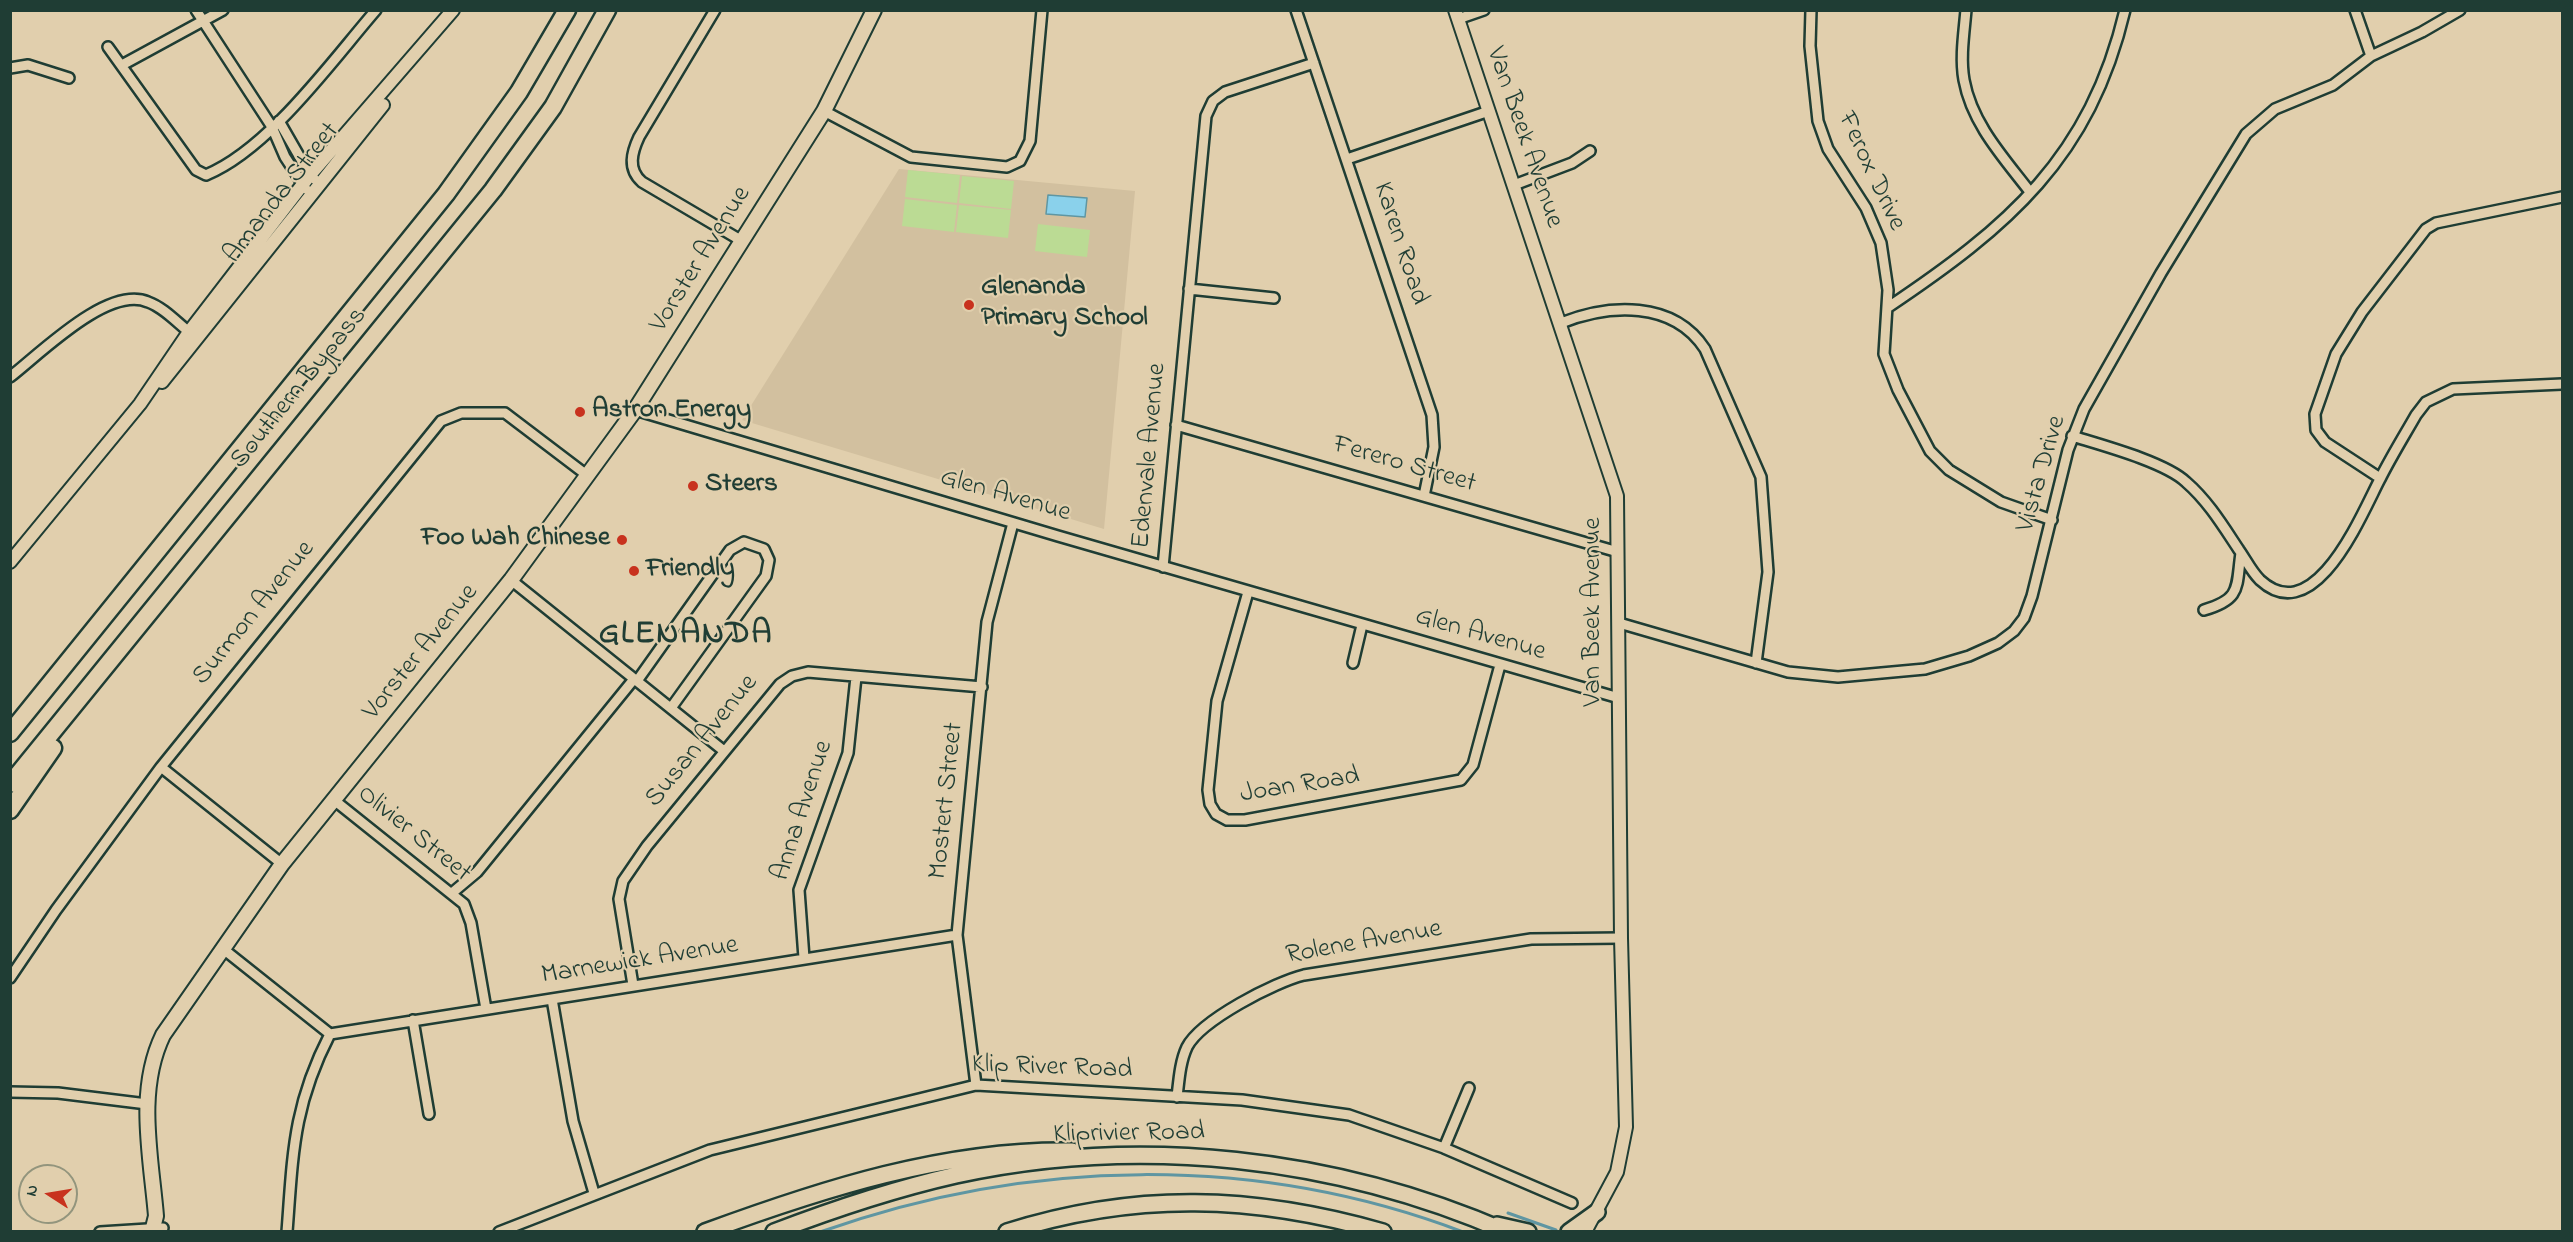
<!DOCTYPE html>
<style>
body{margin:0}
#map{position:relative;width:2573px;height:1242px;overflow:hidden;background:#e1cfad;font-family:"Indie Flower",sans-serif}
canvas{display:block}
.frame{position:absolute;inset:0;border:12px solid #1f3d34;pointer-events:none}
.north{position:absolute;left:18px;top:1164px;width:60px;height:60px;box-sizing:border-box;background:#e1cfad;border:2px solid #93957d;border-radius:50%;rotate:282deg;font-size:16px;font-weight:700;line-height:24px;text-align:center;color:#1f3d34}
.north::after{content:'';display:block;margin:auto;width:21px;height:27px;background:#c8321e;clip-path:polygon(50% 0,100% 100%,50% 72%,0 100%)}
</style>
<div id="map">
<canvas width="2573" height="1242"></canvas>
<div class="frame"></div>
<div class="north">N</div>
</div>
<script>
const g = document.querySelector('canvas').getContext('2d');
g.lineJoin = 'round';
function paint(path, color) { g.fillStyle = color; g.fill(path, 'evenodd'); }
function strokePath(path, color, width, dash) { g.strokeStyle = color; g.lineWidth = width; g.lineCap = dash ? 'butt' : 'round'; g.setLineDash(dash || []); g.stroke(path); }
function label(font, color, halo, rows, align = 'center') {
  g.font = font + ' "Indie Flower",sans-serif'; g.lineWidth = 4.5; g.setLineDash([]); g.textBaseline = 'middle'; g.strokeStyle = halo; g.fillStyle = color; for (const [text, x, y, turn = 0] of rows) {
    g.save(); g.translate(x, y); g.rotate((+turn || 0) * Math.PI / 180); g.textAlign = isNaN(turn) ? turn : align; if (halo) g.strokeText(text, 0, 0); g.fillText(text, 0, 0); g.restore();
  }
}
paint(new Path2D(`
 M899,169L1135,191L1104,529L742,420Z`), '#d2c09f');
paint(new Path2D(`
 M908,170L960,175L957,203L905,197Z
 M962,176L1014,181L1011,209L959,203Z
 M905,199L957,205L954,232L902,226Z
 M959,205L1011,210L1008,238L956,232Z
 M1038,224L1090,230L1087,257L1035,251Z`), '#bbdb94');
const water = new Path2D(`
 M1048,195L1087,198L1085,217L1046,214Z`);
paint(water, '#8ad1eb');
strokePath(water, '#5f96a2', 1.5);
strokePath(new Path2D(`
 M1508,1213L1556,1230
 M820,1232C1028,1158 1255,1153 1463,1232`), '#5f96a2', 3);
const minor = new Path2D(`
 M196,10L272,127L285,157L306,189
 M715,10L639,137C632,152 627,169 642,182L742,241
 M1296,10L1432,415L1434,447L1424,496
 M1811,10L1810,46L1818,121L1828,149L1866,208L1881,243L1888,290L1884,354L1898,390L1930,451L1949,470L2001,502L2052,520
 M1966,10C1964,33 1960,58 1964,80C1972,124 2004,158 2030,192
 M2355,10L2371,56
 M1458,19L1484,10
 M108,47L196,170L206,175C269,149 331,62 376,10
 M122,65L223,10
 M10,68L28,65L69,78
 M824,111L911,157L1007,167L1020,161L1030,141L1042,10
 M279,121L310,175L320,184
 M1347,159L1489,111
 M1514,185L1572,163L1590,151
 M1189,289L1274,298
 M1887,308C2008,227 2090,158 2125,10
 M1561,323C1609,304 1673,300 1705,349L1761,477L1768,572L1756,663
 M10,377C41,353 108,285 148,302C165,308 179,325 193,335
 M635,410L1058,536L1619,698
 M1176,425L1618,552
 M2072,436C2101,445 2165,462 2186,482C2208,501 2223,526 2239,550C2246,560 2251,571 2260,580C2315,631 2362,513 2380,479C2391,457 2404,436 2416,415L2426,402L2453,389L2562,384
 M2380,478L2325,442L2316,430L2315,414L2336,354L2362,312L2426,229L2436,223L2562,197
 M1163,567L1206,116L1213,101L1225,92L1314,63
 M511,580L724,751
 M1248,592L1217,701L1208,790L1210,804L1216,814L1227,820H1245L1461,780L1473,765L1500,665
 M2204,610C2242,599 2236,587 2241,553
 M1619,623L1788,672L1838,677L1925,669L1969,656L1998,643L2014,631L2024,618L2032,596L2068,450L2084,409L2161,273L2246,134L2275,109L2333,85L2371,56L2422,32L2460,10
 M1353,663L1362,625
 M637,681L730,550L744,542L764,549L769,560L766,576L671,708
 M161,767L282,864
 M334,800L464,904L471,923L486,1009
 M452,893L477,872L634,679
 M222,948L330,1034
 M804,958L799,890L848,753L856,677
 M10,978L56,910L161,767L441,421L461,413H505L588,476
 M633,985L619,899L623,881L647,846L780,684L792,676L808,672L982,687
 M552,999L573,1121L594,1193
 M413,1020L429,1114
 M330,1034L957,935
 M976,1085L957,935L987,622L1013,523
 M10,1092L58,1093L147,1104
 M1177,1097C1179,1080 1180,1062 1187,1047C1201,1020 1275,982 1304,975L1531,939L1621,938
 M1444,1148L1469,1088
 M100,1232L163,1228
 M287,1232C293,1153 293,1106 330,1034
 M499,1232L710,1150L976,1085L1242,1100L1349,1115L1444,1148L1572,1203`);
const tertiary = new Path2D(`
 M1455,10L1617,496L1621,938L1626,1127L1617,1172L1585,1232
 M162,382L383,105
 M10,562L140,404L189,332L310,175L453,10`);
const secondary = new Path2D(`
 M152,1232L156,1216C151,1156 136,1091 163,1035L282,864L511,580L635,410L824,111L874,10`);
const primary = new Path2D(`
 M1497,1225L1528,1232
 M705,1232C822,1189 945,1149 1072,1151
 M774,1232C834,1209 894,1189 956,1175C1140,1135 1335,1157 1507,1232
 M1007,1232C1136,1191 1254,1195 1383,1232
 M1569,1232L1597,1212`);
const motorway = new Path2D(`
 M10,733L446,194L519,92L567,10
 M10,784L493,190L553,107L607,10
 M10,810L53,748`);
strokePath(minor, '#1f3d34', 14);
strokePath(tertiary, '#1f3d34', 16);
strokePath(secondary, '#1f3d34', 18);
strokePath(primary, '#1f3d34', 20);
strokePath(motorway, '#1f3d34', 21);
strokePath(minor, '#e1cfad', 9);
strokePath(tertiary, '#e1cfad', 12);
strokePath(secondary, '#e1cfad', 14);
strokePath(primary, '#e1cfad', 15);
strokePath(motorway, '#e1cfad', 16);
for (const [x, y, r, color] of [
 [969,305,6,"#c8321e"],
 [580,412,6,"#c8321e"],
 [693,486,6,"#c8321e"],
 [622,540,6,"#c8321e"],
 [634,571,6,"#c8321e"]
]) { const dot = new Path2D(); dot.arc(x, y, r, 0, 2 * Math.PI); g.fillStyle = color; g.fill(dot); strokePath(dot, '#e1cfad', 2); }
label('27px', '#1f3d34', '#e1cfad', [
 ["Van Beek Avenue",1523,138,71],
 ["Ferox Drive",1870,172,65],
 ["Amanda Street",283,194,-52],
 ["Karen Road",1399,244,72],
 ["Vorster Avenue",702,260,-58],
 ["Southern Bypass",300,389,-51],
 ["Edenvale Avenue",1151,456,-85],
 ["Ferero Street",1404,466,16],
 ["Vista Drive",2043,474,-74],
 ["Glen Avenue",1005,497,16],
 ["Van Beek Avenue",1595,612,-90],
 ["Surmon Avenue",255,614,-51],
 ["Glen Avenue",1480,636,16],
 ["Vorster Avenue",422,653,-51],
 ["Susan Avenue",703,742,-51],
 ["Joan Road",1300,787,-9],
 ["Mostert Street",948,801,-84],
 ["Anna Avenue",804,811,-72],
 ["Olivier Street",413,835,39],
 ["Rolene Avenue",1364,944,-10],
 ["Marnewick Avenue",640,962,-9],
 ["Klip River Road",1052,1069,2],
 ["Kliprivier Road",1129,1135,-1]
]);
label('bold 27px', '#1f3d34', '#e1cfad', [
 ["Glenanda",981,289],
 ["Primary School",981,320],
 ["Astron Energy",592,412],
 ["Steers",705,486],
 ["Foo Wah Chinese",610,540,"right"],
 ["Friendly",646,571]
], 'left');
g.letterSpacing = '1.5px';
label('bold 33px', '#1f3d34', '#e1cfad', [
 ["GLENANDA",686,637]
]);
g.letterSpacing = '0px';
</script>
